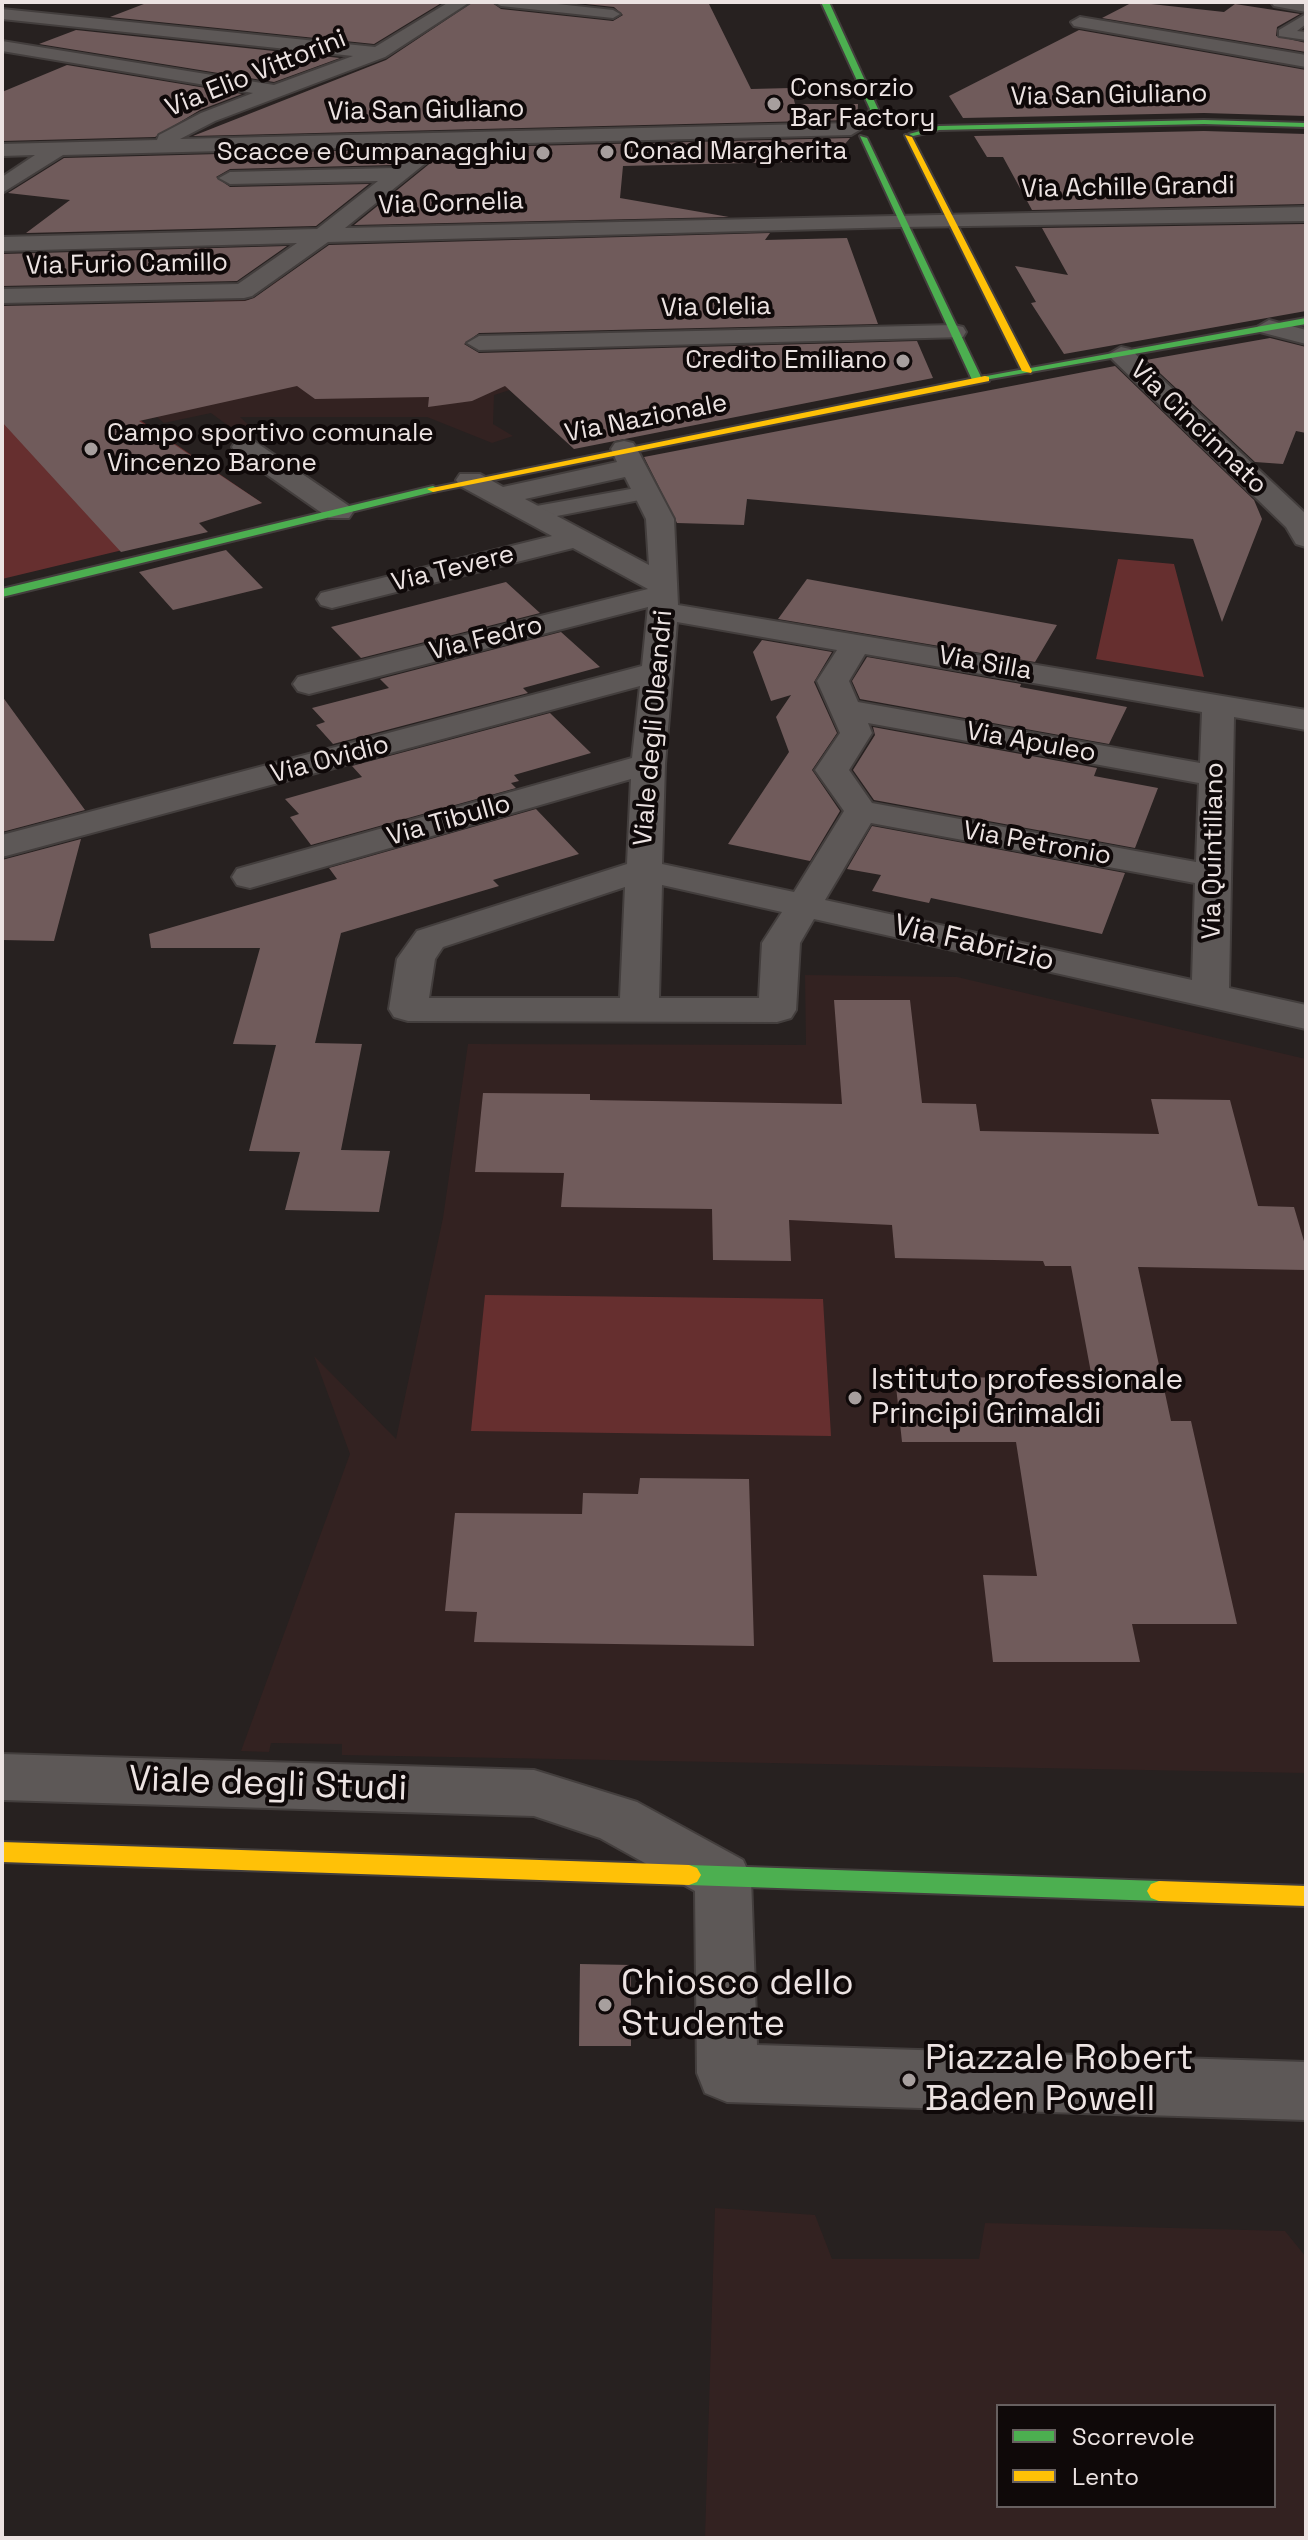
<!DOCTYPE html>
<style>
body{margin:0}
#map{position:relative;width:1308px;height:2540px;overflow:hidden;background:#272120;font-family:"Space Grotesk",sans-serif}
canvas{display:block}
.frame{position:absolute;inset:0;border:4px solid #ece3e2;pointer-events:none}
.legend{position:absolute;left:996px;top:2404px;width:280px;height:104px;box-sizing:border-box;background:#0f0909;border:2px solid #676060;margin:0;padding:10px 14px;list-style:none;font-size:24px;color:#ece3e2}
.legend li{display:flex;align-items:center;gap:16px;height:40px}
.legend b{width:40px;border:2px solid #676060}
</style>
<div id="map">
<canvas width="1308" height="2540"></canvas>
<div class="frame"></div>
<ul class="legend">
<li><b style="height:10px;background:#4caf50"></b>Scorrevole</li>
<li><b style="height:10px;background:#ffc107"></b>Lento</li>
</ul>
</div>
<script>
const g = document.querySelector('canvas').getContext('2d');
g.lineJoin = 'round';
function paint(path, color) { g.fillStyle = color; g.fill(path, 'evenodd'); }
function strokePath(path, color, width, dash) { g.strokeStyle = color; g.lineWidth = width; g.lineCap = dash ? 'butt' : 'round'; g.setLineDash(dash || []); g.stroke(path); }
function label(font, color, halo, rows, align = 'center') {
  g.font = font + ' "Space Grotesk",sans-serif'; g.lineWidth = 8; g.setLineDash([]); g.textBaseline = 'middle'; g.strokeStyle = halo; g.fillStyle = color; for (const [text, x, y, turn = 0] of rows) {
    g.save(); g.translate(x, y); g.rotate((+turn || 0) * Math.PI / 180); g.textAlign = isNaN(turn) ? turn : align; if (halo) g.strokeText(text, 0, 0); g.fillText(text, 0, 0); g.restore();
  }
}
paint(new Path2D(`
 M281,278L299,281L458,337L510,390L494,395L493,424L513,436L492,443L427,417H240L256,432H237L211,413L164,423L157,417L140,421L34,348L199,313L217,299L251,300L277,286H270Z
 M805,975L957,977L1306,1059V1773L342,1755V1744L271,1743L269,1752L241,1751L350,1454L314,1356L396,1439L443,1218L468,1044L806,1045Z
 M715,2208L815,2215L832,2259H979L985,2223L1285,2231L1306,2257V2538H705ZM998,2406H1274V2506H998Z`), '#332221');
paint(new Path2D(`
 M34,348L262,503L200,515L185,535L2,579V358Z
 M1118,559L1174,564L1204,677L1096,659Z
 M485,1295L823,1299L831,1436L471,1431Z`), '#662f2f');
paint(new Path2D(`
 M149,2H443L374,44L110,17Z
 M473,2H491L501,9L613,21L623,15L614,7L567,2H708L751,89L791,88L795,104H858L857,123L851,120L193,136L386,60Z
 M1133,2L1224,12L1235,4L1300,14L1277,27L1276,36L1306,43V52L1102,18Z
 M76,30L340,58L274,82L39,44Z
 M1079,30L1306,70V116L1204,113L963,118L949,96Z
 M67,65L242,94L200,110L155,137L2,141V92Z
 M1204,131L1306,134V204L1032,210L1003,157H987L974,136Z
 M850,138L831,161L623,166L620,198L729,217L354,225L449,148Z
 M413,149L393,165L230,169L216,177L230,187L369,184L316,226L26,233L70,200L8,193L64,158Z
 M1306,224V311L1064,354L1031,303L1036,302L1015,266L1068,275L1042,228Z
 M770,233L765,240L847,238L878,324L479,333L464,344L479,353L917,341L933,378L574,449L505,386L472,401L428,407L429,397L315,399L297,386L139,421L262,503L199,523L208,532L121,552L2,422V306L245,301L254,298L329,245Z
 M287,246L237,281L2,286V254Z
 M1270,338L1306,347V433L1296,431L1283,464L1255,462L1146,360Z
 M1115,366L1254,500L1262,519L1222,622L1193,539L747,499L744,525L677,523L644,457Z
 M226,550L263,588L173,610L139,572Z
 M807,579L1057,625L1035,662L778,619Z
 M506,582L540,613L361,658L331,627Z
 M561,632L600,667L523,688L528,693L333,744L316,725L325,722L312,708L389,688L380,679Z
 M762,640L832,652L814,682L837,733L812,770L840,811L810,861L728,844L789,752L776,717L791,695L771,701L753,652Z
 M867,657L1021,684L1020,687L1127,707L1109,744L860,699L852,681Z
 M2,696L85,810L2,832Z
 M550,713L591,753L514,775L519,781L511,783L516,788L311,845L290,817L299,814L285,799L362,777L352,766Z
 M873,727L1097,768L1094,776L1158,788L1135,848L874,800L853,770L875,735Z
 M536,809L579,854L493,880L499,886L341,933L315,1043L362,1044L341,1150L390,1151L379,1212L285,1210L300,1152L249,1151L276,1045L233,1044L260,948H151L149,934L337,879L329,868Z
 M872,826L1125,873L1102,934L931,898L929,903L872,891L881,875L847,869Z
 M81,839L54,941L2,940V860Z
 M834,1000H910L922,1103L976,1104L980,1131L1159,1134L1151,1099L1230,1100L1258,1206L1294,1207L1306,1248V1270L1138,1267L1171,1421H1191L1237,1624H1132L1140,1662H993L983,1575L1037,1576L1016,1442H902L895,1377L1092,1378L1071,1266H1045L1043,1261L895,1258L892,1225L789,1220L791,1261L713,1260L712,1209L561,1207L564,1173L475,1172L483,1093L590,1094V1100L842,1104Z
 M640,1478L749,1479L754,1646L474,1642L477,1612L445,1611L455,1513L582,1514L583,1493L638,1494Z
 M580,1964L631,1965V2046H579Z`), '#705b5b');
const lane = new Path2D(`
 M494,2H539L613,10L620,14L613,18L501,6Z
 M1306,14V24L1297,31L1306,32V40L1279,36V30Z
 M647,486L655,487L658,492L655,497L531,521L520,514L531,507Z`);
const street = new Path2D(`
 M449,2H470L385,57L215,121L180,139L851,123L861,129L851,135L448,145L345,228L1306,207V221L901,227L328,242L252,296L244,298L2,303V289L238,284L297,243L2,251V237L317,229L378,181L230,184L219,178L230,172L394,168L422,146L63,155L2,193V177L35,155L2,156V144L157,140L159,135L201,113L253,93L2,51V41L274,85L353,56L2,19V9L375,47Z
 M1271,2H1306V12L1274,6Z
 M1080,17L1306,55V67L1074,26L1071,22Z
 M1269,320L1306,330V344L1260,332L1257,327Z
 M954,325L963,327L966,332L963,337L479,350L467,343L479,336Z
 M1121,347L1130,349L1306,514V547L1296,544L1286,527L1112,359L1109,354Z
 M245,439L254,441L349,506L353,512L349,518H329L236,453L232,447L236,441Z
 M624,441L633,443L637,449L674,519L678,605L1306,710V730L1234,717L1229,988L1306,1005V1029L814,919L800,943L796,1010L791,1018L777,1022L408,1021L394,1017L389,1009L397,959L417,931L627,864L631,779L250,888L237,885L232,877L237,869L632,758L640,686L2,857V835L642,666L648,607L309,694L298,691L293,684L298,677L648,589L573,548L332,608L321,605L317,599L321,593L552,536L460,486L456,480L460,474H480L503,487L617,462L611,449L615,443ZM625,477L646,519L649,565L525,499ZM677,622L837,650L817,681L840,733L815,770L844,811L794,892L662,864L665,764ZM865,654L1202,712L1200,763L858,702L849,681ZM868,723L1199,783L1196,862L872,803L849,770L872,733ZM871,823L1195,883L1192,980L825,900ZM662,885L782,912L762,943L759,998H659ZM625,887L620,998H429L435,959L443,947Z
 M2,1754L534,1770L637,1802L743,1860L751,1878L757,2045L1306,2062V2120L727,2102L705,2093L697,2073L695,1891L600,1838L534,1816L2,1800Z`);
const fast = new Path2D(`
 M821,2H829L878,109L872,123L865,121L870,109Z
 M1204,120L1306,123V127L1204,124L939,130L913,136L909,134L939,126Z
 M860,136L867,138L981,377L1306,318V324L973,382Z
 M433,486L439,489L437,491L2,597V589Z
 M689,1865L1159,1881L1167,1884L1171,1891L1167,1898L1159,1901L689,1885L681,1882L677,1875L681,1868Z`);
const slow = new Path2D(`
 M905,135L912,137L1032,371L1031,373L1022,371Z
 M985,376L989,377V381L433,492L427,489Z
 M2,1842L689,1865L697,1868L701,1875L697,1882L689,1885L2,1862Z
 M1159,1881L1306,1886V1906L1159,1901L1151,1898L1147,1891L1151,1884Z`);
strokePath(lane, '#433e3d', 4);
strokePath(street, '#433e3d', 4);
strokePath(fast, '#433e3d', 4);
strokePath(slow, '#433e3d', 4);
paint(lane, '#5d5857');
paint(street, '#5d5857');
paint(fast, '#4caf50');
paint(slow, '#ffc107');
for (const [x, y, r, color] of [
 [774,104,8,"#a79f9e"],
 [607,152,8,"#a79f9e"],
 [543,153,8,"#a79f9e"],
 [903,361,8,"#a79f9e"],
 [91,449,8,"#a79f9e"],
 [855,1398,8,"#a79f9e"],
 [605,2005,8,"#a79f9e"],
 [909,2080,8,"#a79f9e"]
]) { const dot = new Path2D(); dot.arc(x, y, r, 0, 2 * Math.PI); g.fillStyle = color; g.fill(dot); strokePath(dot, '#0f0909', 3); }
label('26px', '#ece3e2', '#0f0909', [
 ["Via Elio Vittorini",256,74,-22],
 ["Via San Giuliano",1109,96,-1],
 ["Via San Giuliano",426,111,-1],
 ["Via Achille Grandi",1128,188,-1],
 ["Via Cornelia",451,204,-2],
 ["Via Furio Camillo",127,265,-1],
 ["Via Clelia",716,308,-1],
 ["Via Nazionale",646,419,-11],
 ["Via Cincinnato",1198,428,44],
 ["Via Tevere",453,569,-14],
 ["Via Fedro",486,639,-14],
 ["Via Silla",985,664,10],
 ["Viale degli Oleandri",654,728,-85],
 ["Via Apuleo",1031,743,10],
 ["Via Ovidio",330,760,-15],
 ["Via Tibullo",449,821,-16],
 ["Via Petronio",1037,844,10],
 ["Via Quintiliano",1214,851,-89]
]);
label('26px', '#ece3e2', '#0f0909', [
 ["Consorzio",790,89],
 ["Bar Factory",790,119],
 ["Conad Margherita",623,152],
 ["Scacce e Cumpanagghiu",527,153,"right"],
 ["Credito Emiliano",887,361,"right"],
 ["Campo sportivo comunale",107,434],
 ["Vincenzo Barone",107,464]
], 'left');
label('30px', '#ece3e2', '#0f0909', [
 ["Via Fabrizio",974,944,13]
]);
label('30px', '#ece3e2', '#0f0909', [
 ["Istituto professionale",871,1381],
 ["Principi Grimaldi",871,1415]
], 'left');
label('36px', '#ece3e2', '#0f0909', [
 ["Viale degli Studi",268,1785,2]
]);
label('36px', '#ece3e2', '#0f0909', [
 ["Chiosco dello",621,1984],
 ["Studente",621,2025],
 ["Piazzale Robert",925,2059],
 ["Baden Powell",925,2100]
], 'left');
</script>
